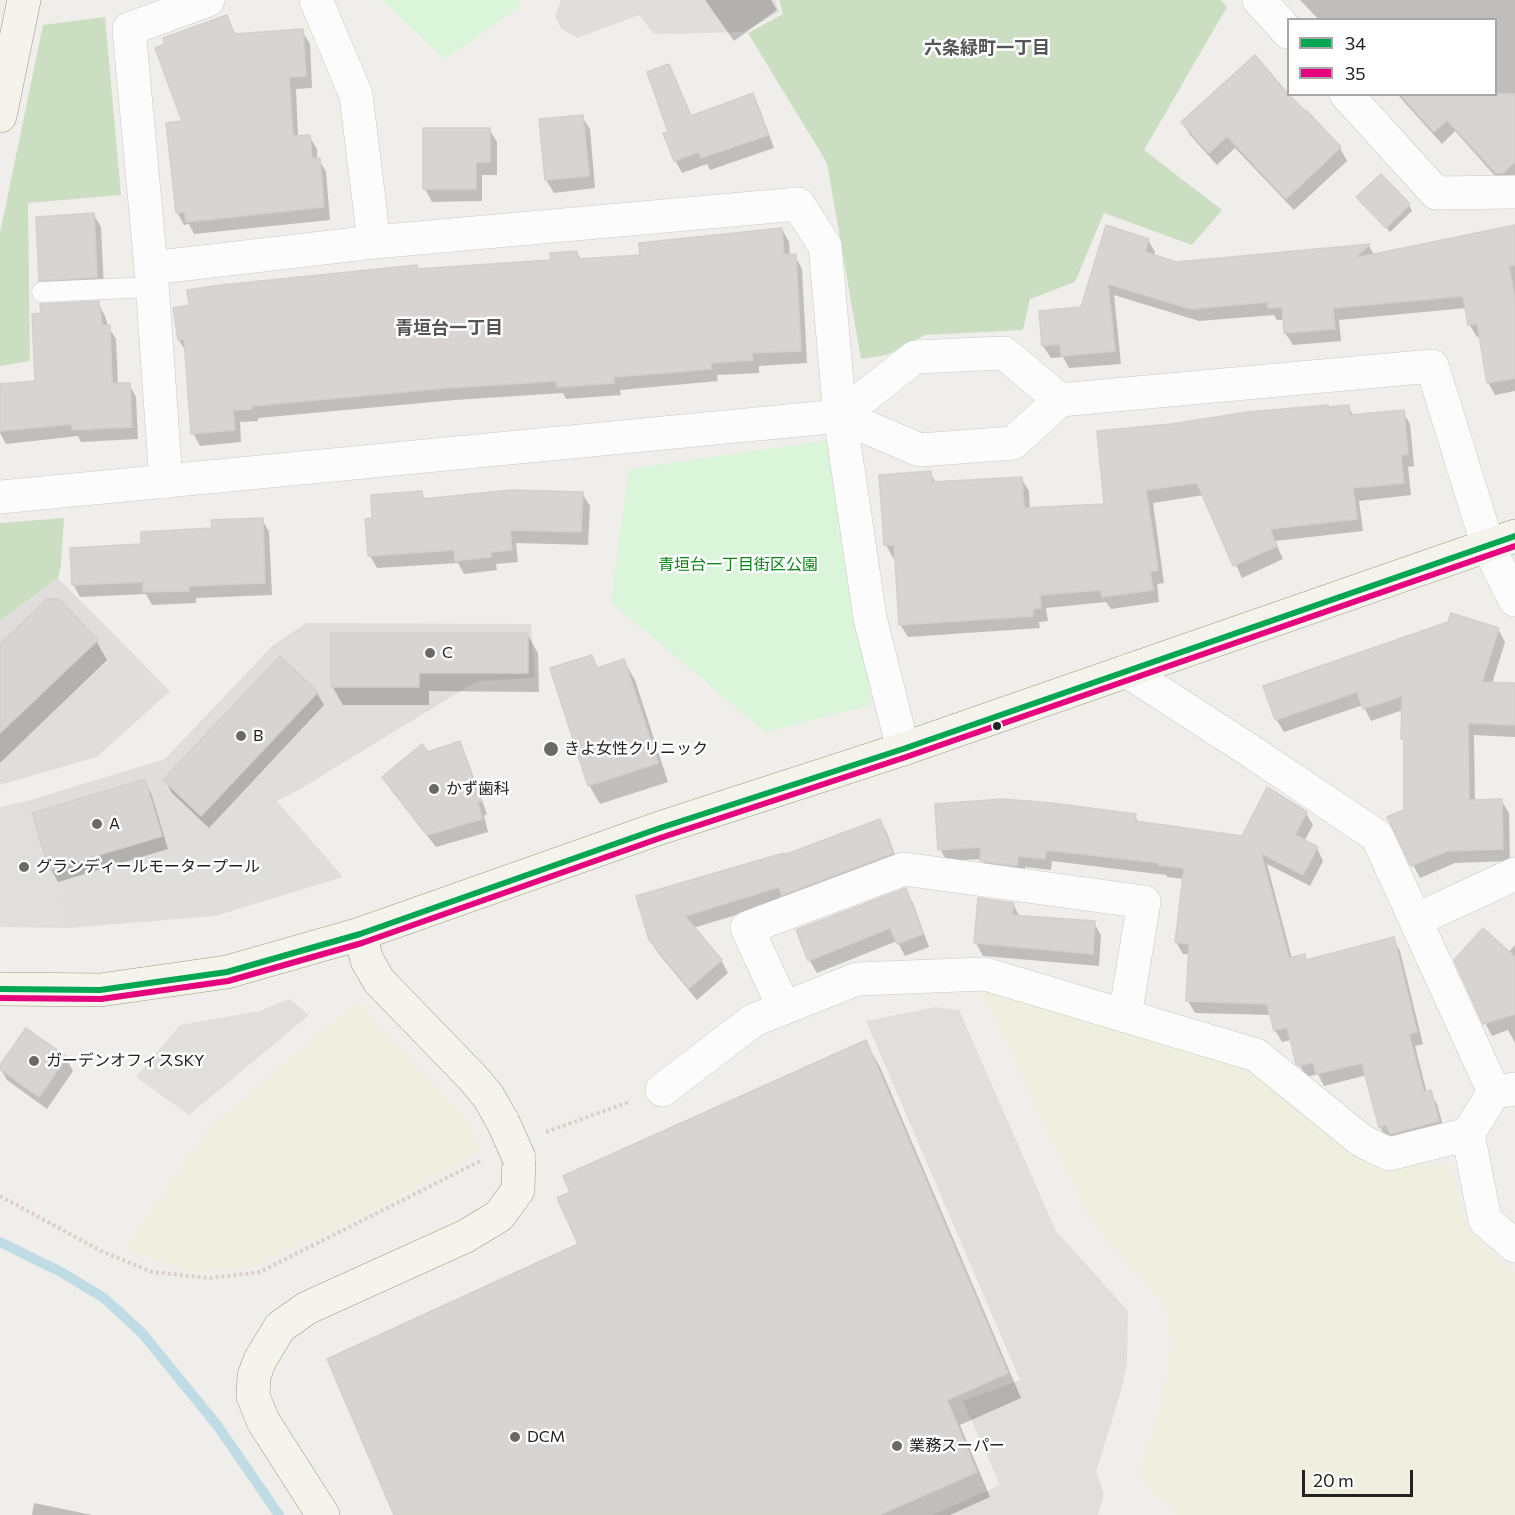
<!DOCTYPE html>
<meta charset="utf-8">
<style>
body{margin:0}
#map{position:relative;width:1515px;height:1515px;overflow:hidden;background:#f0eeeb;font-family:Commissioner,sans-serif}
canvas{display:block}
.legend{position:absolute;left:1287px;top:18px;width:210px;height:78px;box-sizing:border-box;background:#fff;border:2px solid #a7a7a7;margin:0;padding:8px 10px;list-style:none;font-size:18px;color:#222}
.legend li{display:flex;align-items:center;gap:12px;height:30px}
.legend b{width:30px;border:2px solid #a7a7a7}
.scale{position:absolute;left:1302px;top:1470px;width:111px;height:27px;box-sizing:border-box;border:3px solid #222;border-top:0;padding-left:8px;font-size:18px;line-height:21px;white-space:nowrap;color:#222;-webkit-text-stroke:4px #fff;paint-order:stroke}
</style>
<div id="map">
<canvas width="1515" height="1515"></canvas>
<ul class="legend">
<li><b style="height:8px;background:#00a651"></b>34</li>
<li><b style="height:8px;background:#e5007d"></b>35</li>
</ul>
<div class="scale">20 m</div>
</div>
<script>
const g = document.querySelector('canvas').getContext('2d');
g.lineJoin = 'round';
function paint(path, color) { g.fillStyle = color; g.fill(path, 'evenodd'); }
function strokePath(path, color, width, dash) { g.strokeStyle = color; g.lineWidth = width; g.lineCap = dash ? 'butt' : 'round'; g.setLineDash(dash || []); g.stroke(path); }
function label(font, color, halo, rows, align = 'center') {
  g.font = font + ' Commissioner,"Noto Sans JP",sans-serif'; g.lineWidth = 5; g.setLineDash([]); g.textBaseline = 'middle'; g.strokeStyle = halo; g.fillStyle = color; for (const [text, x, y, turn = 0] of rows) {
    g.save(); g.translate(x, y); g.rotate((+turn || 0) * Math.PI / 180); g.textAlign = isNaN(turn) ? turn : align; if (halo) g.strokeText(text, 0, 0); g.fillText(text, 0, 0); g.restore();
  }
}
paint(new Path2D(`
 M561,0H775L779,12L743,32L654,34L639,15L577,38L561,28L555,16Z
 M58,578L170,691L97,757L0,785V621Z
 M306,623L531,624L535,678L477,681L297,791L277,801L343,877L215,916L67,928L27,801L165,759L273,645Z`), '#dfdedc');
paint(new Path2D(`
 M980,987L1246,1065L1372,1164L1451,1166L1468,1232L1515,1273V1515H1176L1165,1502L1138,1479L1162,1401L1171,1347L1165,1306L1090,1220Z
 M361,1004L390,1039L466,1118L480,1151L387,1203L252,1268L194,1271L125,1250L207,1130L348,1009Z`), '#efefdf');
paint(new Path2D(`
 M779,0H1221L1227,7L1144,150L1222,210L1192,245L1104,213L1075,282L1030,299L1023,330L925,335L887,355L861,359L827,163L748,33L783,14Z
 M105,17L121,195L28,203L30,361L0,366V233L43,25Z
 M64,518L61,565L58,578L0,621V523Z`), '#cbdec1');
paint(new Path2D(`
 M382,0H520L518,8L445,59Z
 M829,440L872,705L765,732L611,602L629,469Z`), '#daf5da');
paint(new Path2D(`
 M27,801L67,928L0,927V807Z
 M289,999L309,1015L189,1115L136,1077L180,1025L260,1011Z
 M935,1007L959,1010L1056,1231L1128,1311L1127,1363L1121,1391L1096,1472L1104,1494L1098,1515H932L1000,1485L963,1401L1020,1380L866,1021Z`), '#e0dfde');
paint(new Path2D(`
 M705,0H771L777,10L734,41Z
 M1300,0H1515V181L1504,186L1455,131L1442,144L1397,94H1496V20H1319Z
 M226,16L236,35L302,31L310,44L312,88L296,89L298,137L309,136L317,149V159H319L326,172L330,220L194,234L189,224L184,225L177,212L184,122Z
 M668,66L692,117L752,95L759,107L774,148L710,170L707,164L682,173L675,160L670,133Z
 M1306,112L1340,148L1347,161L1294,210L1235,148L1217,165L1190,135L1183,123Z
 M582,117L590,129L595,188L554,193L546,180L541,121Z
 M489,129L497,142V175H482V201L432,202L425,189Z
 M1358,197L1409,205L1412,211L1390,232Z
 M94,215L101,227L104,290L48,293L41,280Z
 M1515,227V391L1495,395L1488,382L1480,336L1477,337L1469,324L1466,308L1339,320L1341,341L1293,345L1285,333L1284,320H1277L1274,315L1199,321L1114,295L1121,364L1069,368L1063,357L1051,358L1043,346L1082,308L1148,240L1155,252L1154,257L1177,263L1369,246L1375,256Z
 M782,229L789,242L790,256H795L802,269L807,363L759,366V373L717,375L718,381L620,390L621,395L566,399L563,393L455,400L258,418V421L240,422L241,442L200,446L193,433L186,352L179,340L416,267L418,270L552,261L577,252L581,261L641,256Z
 M98,303L105,316L108,326L116,339L118,385L129,384L136,397L138,439L81,442L78,436L6,444L0,433V386L36,382Z
 M1348,407L1354,416L1403,412L1410,424L1414,466L1408,467L1411,495L1359,501L1363,531L1275,541L1283,559L1242,578L1204,495L1153,503L1164,583L1157,584L1159,602L1111,609L1106,602L1046,608L1048,621L1039,622L1040,628L908,637L900,624L896,557L893,558L886,545L881,477L930,473L937,484L1021,478L1029,491L1030,509L1106,506L1329,409Z
 M421,493L426,500L582,493L590,506L588,545L516,543L518,562L496,564L497,570L464,574L458,563L377,568L370,556L374,519Z
 M262,519L269,532L272,595L196,598V603L152,605L146,594L80,597L73,584L143,546Z
 M1498,629L1505,642L1492,684H1515V737L1474,735L1475,801L1501,800L1509,813L1510,861L1455,863L1420,878L1413,865L1405,811L1403,710L1371,721L1363,705L1284,732L1276,719Z
 M527,634L538,653L539,692L429,691V705H343L332,686Z
 M96,641L107,660L0,763V646Z
 M591,656L599,669L624,661L635,680L668,782L600,804L589,785Z
 M317,693L324,705L209,828L172,793L165,780Z
 M459,743L466,756L487,814L484,816L488,832L436,847L391,790L384,777L427,754Z
 M144,781L151,793L168,849L58,882L51,869Z
 M1306,813L1313,825L1304,842L1317,848L1323,861L1310,886L1267,864L1292,959L1304,956L1307,961L1393,939L1400,951L1423,1044L1415,1046L1427,1093L1430,1092L1437,1104L1445,1133L1387,1139L1380,1127L1367,1075L1324,1086L1318,1074L1307,1077L1298,1063L1292,1040L1282,1042L1275,1030L1271,1015L1195,1013L1188,1001L1190,954H1183L1176,942L1184,879L1167,877L1166,875L1052,861L1051,870L1025,867L1024,877L989,872L982,859L947,861L940,849L1135,816L1139,824L1242,838Z
 M879,820L887,833L899,866L693,928L721,960L728,973L697,1000L658,953L650,939L638,897L784,856Z
 M905,890L913,903L929,947L905,956L897,941L817,973L810,961L798,931Z
 M1013,904L1020,917L1094,923L1101,935L1099,966L983,956L976,943Z
 M1515,945V1043L1508,1030L1492,1036L1485,1023L1508,953Z
 M866,1042L880,1067L1021,1398L960,1425L990,1497L950,1515H396L579,1245Z
 M66,1058L73,1071L47,1109L7,1080L0,1068Z
 M34,1503L92,1515H32Z`), '#0003');
strokePath(new Path2D(`
 M0,1242L61,1272L104,1298L142,1333L217,1425L279,1515`), '#bfdbe3', 10);
const building = new Path2D(`
 M227,15L234,34L303,29L306,76L289,77L293,136L310,135L312,158H320L324,207L186,222L185,212L176,213L166,123L182,121L155,48L165,44L163,38Z
 M1255,55L1288,94L1305,111L1306,110L1341,147L1286,199L1227,136L1209,153L1181,122Z
 M669,64L691,116L753,93L768,135L701,158L699,152L674,161L663,133L668,132L647,72Z
 M1400,94H1515V162L1503,173H1496L1447,120L1434,132Z
 M583,115L589,176L545,180L539,119Z
 M423,128H490V162H476V189H423Z
 M1381,174L1410,204L1386,228L1356,197Z
 M94,213L97,277L39,281L36,217Z
 M1106,225L1149,239L1145,252L1177,262L1370,244L1355,258L1515,225V265L1509,266L1515,299V378L1487,383L1477,323L1468,325L1463,296L1333,308L1335,329L1284,333L1282,307L1268,308V302L1191,309L1108,284L1115,351L1061,356L1060,344L1042,346L1039,311L1081,307Z
 M782,228L784,255L796,254L801,351L752,353L753,360L711,363V369L614,377V383L557,387V381L447,388L251,406L252,409L233,410L235,430L191,434L184,339L178,340L173,308L189,305L187,290L222,285L417,265V269L550,260V253L577,251L578,259L640,255L639,243Z
 M99,301V310H101L102,325H110L112,383H130L132,427L72,430V424L0,431V384L35,381L32,314L41,313L40,304Z
 M1328,405V407L1349,405L1350,415L1404,410L1408,454L1401,455L1404,483L1353,488L1357,519L1270,529L1277,546L1233,566L1197,483L1146,490L1158,570L1150,572L1153,590L1102,597L1101,590L1040,595L1041,608L1033,609V616L899,625L894,545H884L879,475L931,471L932,482L1022,477L1024,508L1104,504L1097,431L1171,424L1248,412Z
 M511,490L583,492L581,532L510,530L512,550L490,552L491,557L455,561L454,550L368,556L365,519L372,518L371,495L422,491L423,499Z
 M263,518L265,583L189,586V591L143,592V582L72,585L70,548L141,544V532L212,528L211,520Z
 M47,599H59L98,640L0,733V644Z
 M1451,613L1499,628L1482,682L1515,683V725L1468,723L1469,800L1502,799L1503,849L1447,851L1411,866L1387,817L1404,810V739H1401L1402,696L1363,709L1357,692L1275,720L1263,686L1448,622Z
 M331,633H528V673H419V687H331Z
 M592,655L597,668L624,659L658,763L588,786L550,668Z
 M280,656L318,692L201,816L163,780Z
 M460,741L481,801L478,803L482,819L427,835L382,777L422,744L428,752Z
 M145,779L162,836L49,870L32,813Z
 M1267,787L1307,812L1295,835L1318,847L1303,875L1261,853L1289,958L1305,954L1306,960L1394,937L1417,1032L1409,1034L1424,1092L1431,1090L1439,1121L1390,1134L1386,1125L1379,1128L1362,1063L1316,1074L1313,1062L1299,1066L1296,1064L1287,1027L1274,1031L1267,1004L1186,1001L1189,944L1175,942L1184,868L1158,865L1159,863L1046,850L1045,859L1018,856L1017,866L980,861L981,847L938,850L935,804L1003,799L1051,803L1136,814L1135,821L1242,836Z
 M880,819L893,853L782,895L779,887L685,916L722,960L689,988L649,940L636,896L784,853V855Z
 M906,888L923,934L897,944L890,928L808,961L796,930Z
 M978,898L1014,903L1012,915L1095,921L1093,954L974,943Z
 M1483,928L1515,957V1014L1483,1024L1454,960Z
 M26,1028L67,1057L39,1097L0,1069V1065Z
 M866,1040L1008,1373L947,1400L977,1472L879,1515H394L327,1359L578,1244L557,1198L570,1192L563,1176Z`);
paint(building, '#d7d4d2');
strokePath(building, '#d3d0cc', 1.5);
const lane = new Path2D(`
 M42,292L151,287`);
const street = new Path2D(`
 M316,0L356,95L374,242
 M1259,0L1288,32
 M1346,94L1436,193L1515,192
 M151,268L374,242L798,204L825,246L840,416L870,618L903,749
 M1060,400L1432,366L1488,546L1515,600
 M166,482L151,268L129,29L208,0
 M0,497L840,416L920,450L1013,443L1060,400L1004,353L915,357L840,416
 M1127,671L1249,750L1377,836L1494,1092
 M1416,920L1515,874
 M784,1008L747,928L904,869L1144,902L1125,1016
 M1515,1089L1494,1092L1468,1134L1485,1220L1515,1246
 M662,1090L754,1020L857,979L985,974L1256,1055L1362,1141L1389,1154L1468,1134`);
const secondary = new Path2D(`
 M0,116L24,0
 M360,934L367,960L379,981L472,1077L488,1096L503,1122
 M0,989L100,990L227,972L360,934L660,828L903,749L1515,536
 M323,1515L263,1421L253,1396L254,1376L260,1360L280,1327L307,1308L466,1236L499,1216L518,1190L519,1158`);
strokePath(lane, '#c9c8c7', 21);
strokePath(street, '#c9c8c7', 34);
strokePath(secondary, '#999a82', 34);
strokePath(new Path2D(`
 M546,1132L629,1102
 M0,1196L101,1251L152,1272L210,1278L260,1272L482,1160`), '#dccecd', 4, [3, 3]);
strokePath(lane, '#fdfcfc', 20);
strokePath(street, '#fdfcfc', 33);
strokePath(secondary, '#f4f4ed', 33);
const secondaryBridge = new Path2D(`
 M503,1122L519,1158`);
strokePath(secondaryBridge, '#999a82', 34, []);
strokePath(secondaryBridge, '#f4f4ed', 33);
strokePath(new Path2D(`
 M0,989L100,990L227,972L360,934L660,828L903,749L1515,536`), '#00a651', 6);
strokePath(new Path2D(`
 M0,998L101,999L228,981L362,943L663,837L906,757L1515,546`), '#e5007d', 6);
for (const [x, y, r, color] of [
 [430,653,6,"#6a6968"],
 [997,726,5,"#222"],
 [241,736,6,"#6a6968"],
 [551,749,8,"#6a6968"],
 [434,789,6,"#6a6968"],
 [97,824,6,"#6a6968"],
 [24,867,6,"#6a6968"],
 [34,1061,6,"#6a6968"],
 [515,1437,6,"#6a6968"],
 [897,1446,6,"#6a6968"]
]) { const dot = new Path2D(); dot.arc(x, y, r, 0, 2 * Math.PI); g.fillStyle = color; g.fill(dot); strokePath(dot, '#fff', 2); }
label('16px', '#0c8416', '#fff', [
 ["青垣台一丁目街区公園",738,565]
]);
label('16px', '#222', '#fff', [
 ["C",442,653],
 ["B",253,736],
 ["きよ女性クリニック",564,749],
 ["かず歯科",446,789],
 ["A",109,824],
 ["グランディールモータープール",36,867],
 ["ガーデンオフィスSKY",46,1061],
 ["DCM",527,1437],
 ["業務スーパー",909,1446]
], 'left');
label('bold 18px', '#555', '#fff', [
 ["六条緑町一丁目",987,48],
 ["青垣台一丁目",449,328]
]);
</script>
